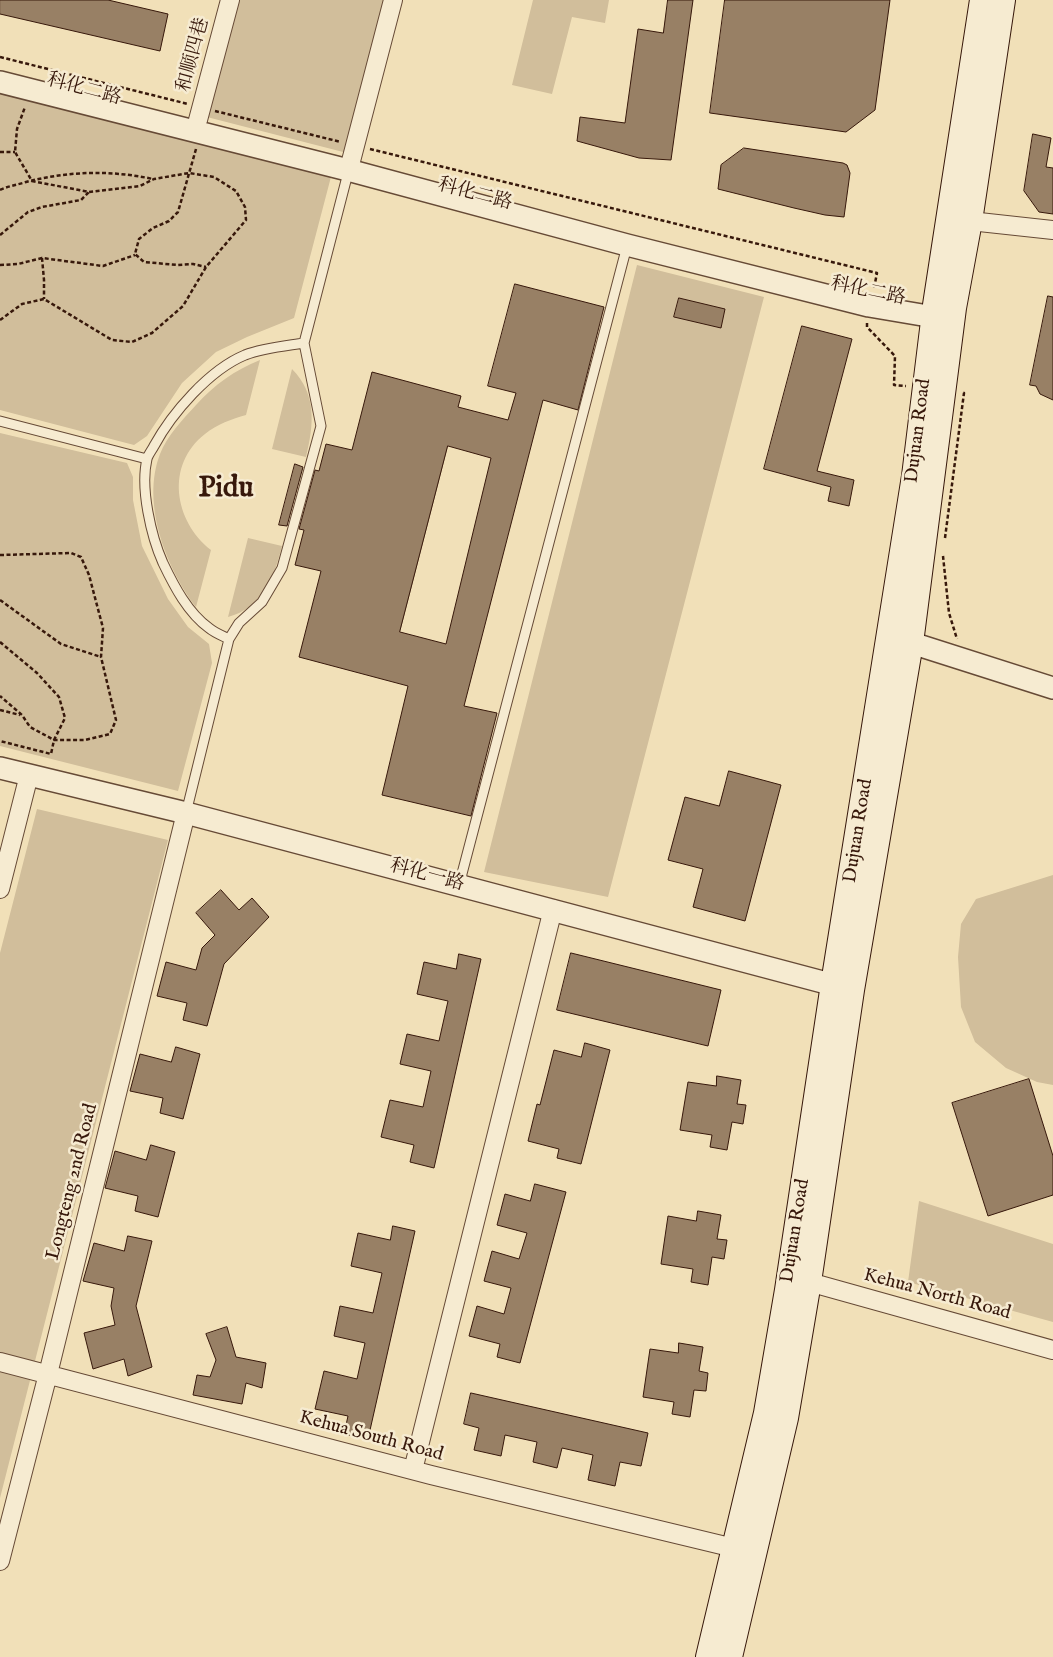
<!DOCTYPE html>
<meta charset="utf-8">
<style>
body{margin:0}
canvas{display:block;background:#f1e0b8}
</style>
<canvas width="1053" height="1657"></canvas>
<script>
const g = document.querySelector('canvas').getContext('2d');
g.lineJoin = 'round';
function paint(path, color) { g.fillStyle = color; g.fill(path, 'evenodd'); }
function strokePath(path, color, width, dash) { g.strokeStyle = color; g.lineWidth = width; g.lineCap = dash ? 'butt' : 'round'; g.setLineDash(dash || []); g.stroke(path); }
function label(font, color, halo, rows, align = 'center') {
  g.font = font + ' "IM FELL English","Noto Serif SC",serif'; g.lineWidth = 5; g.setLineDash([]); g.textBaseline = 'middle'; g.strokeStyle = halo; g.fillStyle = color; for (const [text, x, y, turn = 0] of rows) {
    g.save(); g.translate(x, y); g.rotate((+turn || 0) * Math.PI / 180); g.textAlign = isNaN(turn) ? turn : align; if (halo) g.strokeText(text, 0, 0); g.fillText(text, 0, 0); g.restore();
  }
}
paint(new Path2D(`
 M234,0H387L347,153L203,116Z
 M533,0H609L605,23L572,17L552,94L512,85Z
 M0,88L332,173L294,318L247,337L216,352L182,383L147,436L134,445L0,410Z
 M637,265L764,297L608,897L484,872Z
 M260,360L246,415C232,419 217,424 205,434C165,465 174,521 211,550L196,607C166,568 141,503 160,454C167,436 183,419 196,405C214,385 235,370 260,360Z
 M292,369C317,394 314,425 306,457L272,449Z
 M0,433L127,463L133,477V500L142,546L168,599L188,627L209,644L212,663L178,791L0,746Z
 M248,538L282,546C274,578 262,608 228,617Z
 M37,809L168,840L0,1498V953Z
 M1053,875V1085L1037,1082L1006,1068L975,1042L961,1007L958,957L961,924L976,899Z
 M919,1201L1053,1244V1322L908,1282Z`), '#d1be9b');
const building = new Path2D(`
 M0,0H108L168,14L160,51L0,14Z
 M668,0H693L671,160L639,158L577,141L580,117L625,123L638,29L663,33Z
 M725,0H890L875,110L846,132L710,113Z
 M1033,134L1051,138L1046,167L1053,168V214L1039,212L1024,191Z
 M744,148L843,163L847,165L850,173L844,217L825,215L794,208L718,189L721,165Z
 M515,284L604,307L578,410L543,400L464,706L497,713L471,816L382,795L408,686L299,657L321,571L295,565L304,530L299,529L315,470L319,471L326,444L352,450L372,372L461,396L458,407L508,420L516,393L488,386ZM448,446L491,458L446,644L400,632Z
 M1048,296L1053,297V400L1040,394L1036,386L1030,385Z
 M679,298L725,309L721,328L674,317Z
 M802,326L852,339L817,471L854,480L849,506L828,501L831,487L764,469Z
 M295,464L303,467L287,526L279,525Z
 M729,771L781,785L745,921L693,907L703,869L668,860L685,797L719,806Z
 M221,890L239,910L252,898L269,917L224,964L207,1026L183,1020L187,1003L157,996L166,962L196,970L202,948L215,935L196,913Z
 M571,953L721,990L708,1046L557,1010Z
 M459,954L481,959L434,1168L410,1162L414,1145L381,1137L390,1100L423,1107L431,1071L400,1064L407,1034L439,1041L448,1001L417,994L424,962L456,969Z
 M585,1043L610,1050L581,1164L557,1158L559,1149L528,1141L537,1104L540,1105L554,1050L581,1057Z
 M176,1047L200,1054L183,1119L160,1113L163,1098L130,1091L140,1054L171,1062Z
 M717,1076L741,1080L737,1104L746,1105L743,1124L732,1122L727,1150L710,1147L712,1135L680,1130L688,1082L716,1086Z
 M1029,1079L1053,1156V1195L988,1216L952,1103Z
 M151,1145L175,1152L158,1217L135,1211L138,1196L105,1188L115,1151L146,1160Z
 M535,1184L566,1192L520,1363L497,1357L500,1344L469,1336L477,1306L504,1314L511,1288L484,1281L492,1251L519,1259L527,1233L497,1225L505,1194L530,1201Z
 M698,1211L721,1215L717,1239L727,1240L724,1259L712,1257L708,1285L691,1282L693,1269L661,1264L668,1216L696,1221Z
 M393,1226L415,1231L368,1439L344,1434L348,1416L315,1409L324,1371L357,1379L365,1343L334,1336L340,1306L373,1313L382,1273L351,1266L358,1233L390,1240Z
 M128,1236L152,1241L136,1306L152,1367L128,1376L124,1359L93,1369L84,1333L115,1325L111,1306L114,1288L83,1281L94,1243L124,1251Z
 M227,1327L236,1357L266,1363L262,1388L246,1383L242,1404L193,1395L197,1375L210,1377L216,1360L206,1334Z
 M679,1343L703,1347L699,1371L708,1373L706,1391L694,1390L690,1417L672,1414L674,1402L643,1397L650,1349L678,1353Z
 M471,1393L648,1433L641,1466L620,1462L615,1486L588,1480L593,1455L562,1448L557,1468L533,1462L537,1442L505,1435L501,1456L474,1450L479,1428L464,1424Z`);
paint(building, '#988065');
strokePath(building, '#37180b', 1);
const service = new Path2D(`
 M0,421L147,459
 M229,639L239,623L262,602L282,568L321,426L304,343
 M186,813L229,639C223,636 215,633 209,628C188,613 174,586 163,563C151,536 140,488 147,459C148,455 152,450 154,446C172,413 209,370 245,355C263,348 285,346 304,343L349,169
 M459,885L627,246`);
const minor = new Path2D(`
 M198,120L230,0
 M351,161L393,0
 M970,221L1053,230
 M0,889L29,775
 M809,1282L1053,1350
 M0,1362L431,1475L734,1548
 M413,1470L553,909
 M0,1561L48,1374L186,813`);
const tertiary = new Path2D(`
 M0,82L348,170L627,245L869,306L934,317L949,310
 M896,638L1053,688
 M0,768L186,813L849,989`);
const secondary = new Path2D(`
 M708,1657L766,1413L787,1290L833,984L914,476L935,305L982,0
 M730,1657L786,1418L809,1282L852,990L911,643L954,308L970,221L1003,0`);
strokePath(service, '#664a36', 11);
strokePath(minor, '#664a36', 20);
strokePath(tertiary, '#664a36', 24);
strokePath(secondary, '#37180b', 26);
strokePath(new Path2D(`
 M0,57L188,104
 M215,111L341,142
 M196,149L178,212L169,221L153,228L139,239L135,254L144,262L178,265L193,264L206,267
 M370,149L877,273L874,288
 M0,152H15
 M0,190C8,186 17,185 26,182C68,171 111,170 153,179
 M0,235L28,212L42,207L81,200L89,192
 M42,258L44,280V299
 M0,265L18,264L42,258L103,266L135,255
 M0,320L22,304L44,299L112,340L132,342L152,333L183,306L206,267L246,220L245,207L236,191L214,177L189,173L154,179L140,186L89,192L32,181L15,152L17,129L25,107
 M867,323V327L895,356L894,385L906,386
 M945,538L964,393L961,392
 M0,555L71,553L81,557L89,575L103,628L101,657L116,720L110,734L85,740H54L30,727L22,715L0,696
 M943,556L949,613L957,639
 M0,600L61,644L101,657
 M0,642L37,673L59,697L65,718L54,740L51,754L0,741
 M0,710L20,715`), '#37180b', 2.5, [4, 2.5]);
strokePath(service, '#f6ebd1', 9);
strokePath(minor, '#f6ebd1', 18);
strokePath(tertiary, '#f6ebd1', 21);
strokePath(secondary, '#f6ebd1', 24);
label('19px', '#37180b', '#f6ebd1', [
 ["和顺四巷",194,55,-75],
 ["科化二路",84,90,15],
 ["科化二路",475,195,15],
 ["科化二路",868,292,12],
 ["Dujuan Road",919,431,-83],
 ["Dujuan Road",859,831,-81],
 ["科化一路",427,876,15],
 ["Longteng 2nd Road",73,1182,-76],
 ["Dujuan Road",796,1231,-81],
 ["Kehua North Road",937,1295,15],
 ["Kehua South Road",371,1437,15]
]);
label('bold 29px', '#37180b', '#f6ebd1', [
 ["Pidu",226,490]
]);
</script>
